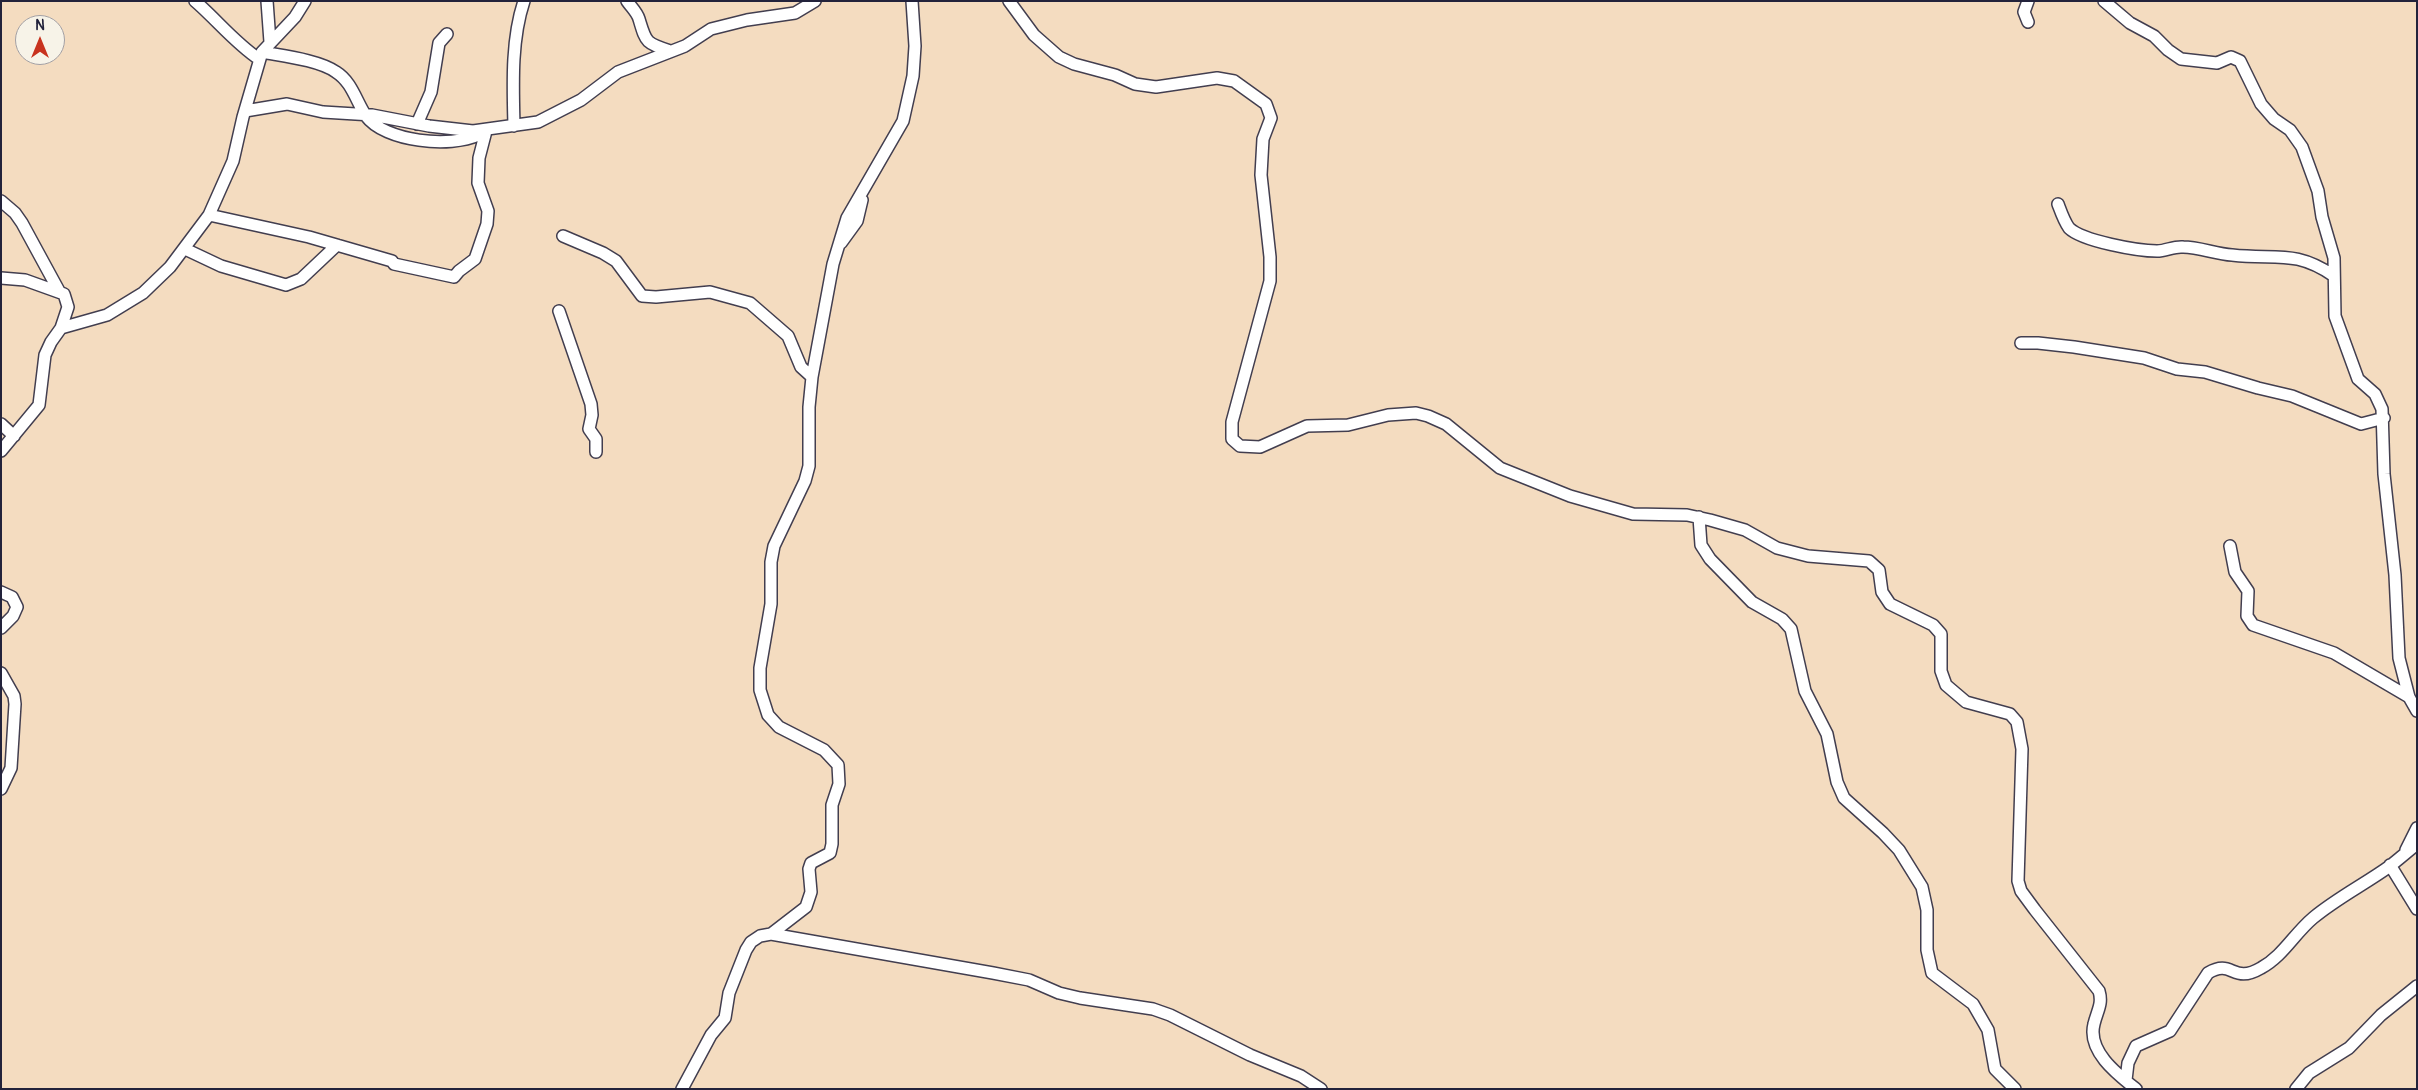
<!DOCTYPE html>
<style>
body{margin:0}
#map{position:relative;width:2418px;height:1090px;overflow:hidden;background:#f4dcc0;font-family:Pangolin,sans-serif}
canvas{display:block}
.frame{position:absolute;inset:0;border:2px solid #22223b;pointer-events:none}
.north{position:absolute;left:15px;top:15px;width:50px;height:50px;box-sizing:border-box;background:#f7f3e8;border:1px solid #a29fa3;border-radius:50%;rotate:0deg;font-size:14px;font-weight:700;line-height:20px;text-align:center;color:#22223b}
.north::after{content:'';display:block;margin:auto;width:18px;height:22px;background:#c8321e;clip-path:polygon(50% 0,100% 100%,50% 72%,0 100%)}
</style>
<div id="map">
<canvas width="2418" height="1090"></canvas>
<div class="frame"></div>
<div class="north">N</div>
</div>
<script>
const g = document.querySelector('canvas').getContext('2d');
g.lineJoin = 'round';
function strokePath(path, color, width, dash) { g.strokeStyle = color; g.lineWidth = width; g.lineCap = dash ? 'butt' : 'round'; g.setLineDash(dash || []); g.stroke(path); }
const street = new Path2D(`
 M195,1C217,20 235,43 259,59
 M267,1L270,42
 M627,1C631,7 637,12 639,19C646,42 645,43 670,51
 M1009,1L1034,35L1059,57L1074,64L1115,75L1135,84L1156,87L1217,78L1234,81L1266,104L1271,118L1263,139L1261,175L1270,257V281L1232,422V439L1240,446L1260,447L1307,426L1348,425L1388,415L1416,413L1428,416L1446,424L1500,468L1570,496L1633,514L1687,515L1710,520L1745,530L1777,548L1808,556L1869,561L1879,570L1882,592L1890,604L1933,625L1941,634V671L1946,685L1966,702L2010,714L2017,722L2022,749L2018,881L2021,891L2035,910L2099,991C2103,1004 2097,1011 2094,1024C2087,1051 2117,1074 2136,1089
 M2028,1L2024,12L2028,22
 M2104,1L2130,23L2154,36L2168,50L2181,59L2217,63L2231,57L2240,61L2261,104L2274,119L2290,130L2302,147L2318,191L2322,217L2334,258L2335,316L2358,379L2375,394L2382,409L2384,474L2395,575L2399,658L2409,697L2417,711
 M262,52C283,56 319,60 336,72C352,82 356,101 366,116C385,142 451,148 478,135
 M245,111L287,104L323,112L372,115L429,126L473,131L538,122L581,100L618,72L685,46L711,29L747,20L795,13L815,1
 M417,124L431,92L439,43L447,34
 M514,126C513,85 511,40 524,1
 M1,201L15,213L22,223L59,291
 M2058,204C2061,212 2064,221 2069,228C2082,241 2138,251 2157,251C2166,251 2174,246 2183,247C2199,247 2216,254 2232,255C2275,260 2295,249 2334,276
 M209,215L309,237L392,261L394,264L454,277L459,271L475,259L487,224L488,211L478,183L479,158L486,131
 M563,236L603,253L616,261L642,296L656,297L710,292L750,303L788,336L801,367L812,377
 M841,243L857,221L862,200
 M185,249L221,266L286,285L301,279L337,245
 M1,278L25,280L64,294L68,307L61,328
 M559,311L591,404L592,415L589,429L596,439V452
 M2021,343H2038L2074,347L2144,358L2177,369L2205,372L2258,388L2292,396L2361,424L2384,418
 M1,424L14,436
 M1,451L39,405L45,355L51,342L61,328L107,315L143,293L170,267L209,215L233,161L243,117L262,52L295,17L305,1
 M1699,517L1701,545L1710,559L1752,602L1782,619L1791,629L1805,691L1827,734L1837,782L1844,798L1883,833L1899,850L1922,887L1927,910V950L1932,973L1973,1004L1988,1030L1995,1069L2015,1089
 M2230,546L2235,572L2248,591L2247,616L2253,625L2334,653L2409,697
 M1,592L12,597L17,607L13,616L1,628
 M1,673L14,696L15,704L11,768L1,789
 M2406,850L2417,828
 M2390,865L2417,909
 M771,934L806,907L811,892L809,869L811,863L830,853L832,844V805L839,784L838,765L824,750L779,727L768,715L760,690V668L771,604V562L774,546L805,481L809,466V407L812,377L833,264L847,218L903,121L913,76L915,46L912,1
 M2126,1080L2128,1063L2136,1046L2170,1031L2208,973C2233,958 2232,985 2261,968C2283,956 2294,934 2313,918C2337,898 2365,884 2390,866C2399,859 2408,851 2417,844
 M682,1089L711,1035L725,1018L729,993L746,950L751,942L760,936L771,934L993,973L1029,980L1059,993L1080,998L1153,1009L1170,1015L1250,1055L1301,1076L1321,1089
 M2296,1089L2309,1073L2349,1048L2381,1015L2417,986`);
strokePath(street, '#423e4f', 14);
strokePath(street, '#fff', 11);
</script>
